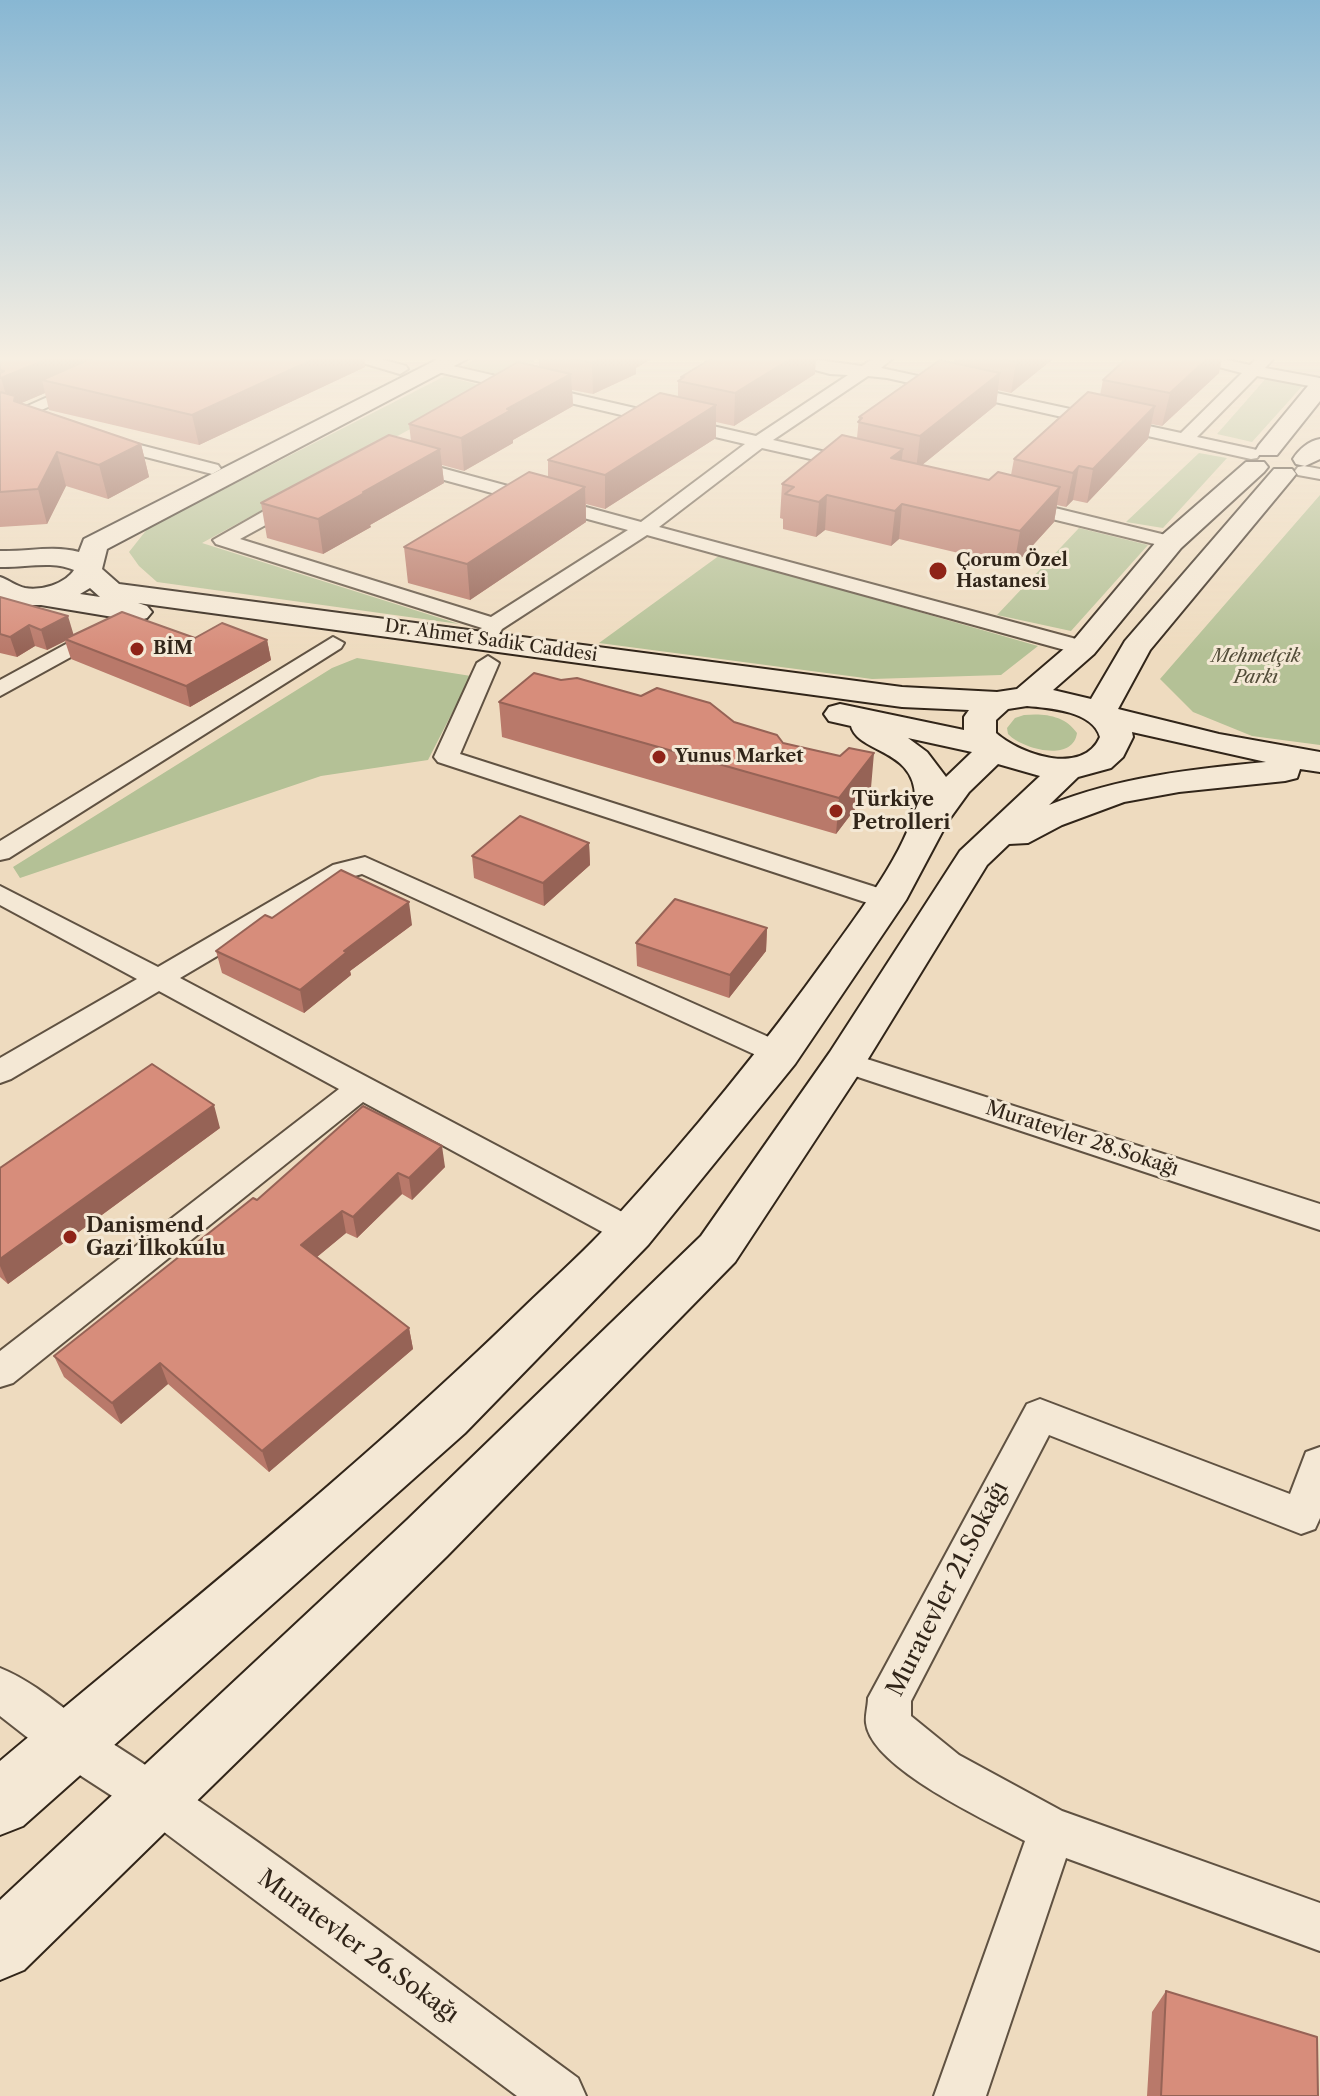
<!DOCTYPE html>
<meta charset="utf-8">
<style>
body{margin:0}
canvas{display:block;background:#eedbbf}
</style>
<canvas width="1320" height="2096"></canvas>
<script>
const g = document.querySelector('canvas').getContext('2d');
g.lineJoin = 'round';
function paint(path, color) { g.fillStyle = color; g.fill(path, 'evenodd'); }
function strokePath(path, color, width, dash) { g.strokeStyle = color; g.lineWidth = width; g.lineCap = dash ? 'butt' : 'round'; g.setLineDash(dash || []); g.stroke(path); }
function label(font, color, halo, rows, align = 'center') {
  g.font = font + ' "Libre Caslon Text",serif'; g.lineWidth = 6; g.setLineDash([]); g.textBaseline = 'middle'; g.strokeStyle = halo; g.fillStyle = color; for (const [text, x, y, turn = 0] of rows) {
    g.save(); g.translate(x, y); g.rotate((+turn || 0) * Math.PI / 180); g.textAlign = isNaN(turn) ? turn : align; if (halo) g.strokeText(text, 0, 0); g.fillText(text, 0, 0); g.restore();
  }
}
paint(new Path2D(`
 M478,358H539L505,376L463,366Z
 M445,376L487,387L202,543L459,624L157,582L139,566L129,552L148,528Z
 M1268,376L1305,383L1252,442L1217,434Z
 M1199,453L1227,458L1163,528L1126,522Z
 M1320,495V745L1252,736L1193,712L1160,679Z
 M1079,528L1148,545L1071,631L997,615Z
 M720,555L1038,646L1001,675L872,679L599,643Z
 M357,658L471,676L428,760L321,776L20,878L13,867L332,668Z
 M1024,715C1043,713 1065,715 1077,733C1073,763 1022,749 1008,734L1007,728L1015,718Z`), '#b4c196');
const street = new Path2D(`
 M135,358H158L19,420H7L5,416Z
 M346,358H376L406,366L408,369L400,374Z
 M771,358H803L862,366L874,358H893L881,368L1181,433L1242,373L1184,358H1218L1250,365L1257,358H1274L1265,368L1320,378V388L1257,376L1197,437L1257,450L1260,454L1257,458L1251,459L887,378L868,376L773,440L861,460L864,464L861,468L855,469L762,448L659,527L1091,643L1094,648L1083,655L647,535L502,629L493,645L485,646L474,640L482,628L216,544L213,540L292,495H306L308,499L306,503L240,539L491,617L628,530L400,468L397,464L400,460H412L641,522L745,444L434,371V365L440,363L756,436L848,375L830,374Z
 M105,436L218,465L221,469L212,474L99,445L96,441L99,437Z
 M1304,466L1320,469V479L1298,475L1295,471L1298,467Z
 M1014,498L1178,538L1181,542L1171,548L1007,508L1005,504L1007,500Z
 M101,625L109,626L112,631L109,636L0,696V680Z
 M333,637L344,643L341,648L9,858L0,860V841Z
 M488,656L499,663L460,754L897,894L900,900L897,906L887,908L877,906L438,762L434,757L477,663Z
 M365,857L791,1047L795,1054L791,1061L780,1064L769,1061L362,874L351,877L180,978L643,1223L648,1232L643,1241L631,1245L619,1241L363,1102L13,1383L0,1387V1351L339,1089L159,991L11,1079L0,1083V1058L137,979L0,905V886L158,967L333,865Z
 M845,1052L1320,1204V1230L834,1069L830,1062L834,1055Z
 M1040,1399L1290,1494L1306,1452L1320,1447V1518L1315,1529L1301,1534L1049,1435L911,1701V1716L959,1755L1062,1811L1320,1903V1951L1066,1858L986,2096H934L1025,1841C988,1821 871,1768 866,1723C865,1715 868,1706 868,1698L1027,1404Z
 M0,1668C40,1684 74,1719 110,1742C271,1845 423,1965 578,2078L586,2096H517L140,1814L55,1759L0,1716Z`);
const secondary = new Path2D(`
 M440,358H469L107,549L102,569L119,584L902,687L997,692L1017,689L1072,642L1161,536L1246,462H1264L1268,467L1264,472L1181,548L1094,654L1053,690L1091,699L1125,641L1274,469H1292L1296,474L1292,479L1150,650L1118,709L1219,734L1320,752V772L1300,769L1297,778L1285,781L1179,792L1124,802L1062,825L1028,843L1009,844L987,865L860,1072L735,1262L447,1556L24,1970L0,1980V1900L407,1520L701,1236L830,1052L960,851L1040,776L998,764L969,792L948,821L906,900L795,1064L648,1245L465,1433L23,1826L0,1835V1761C176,1613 357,1470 522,1309C553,1279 586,1250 615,1218C692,1134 764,1045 830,953C855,918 912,844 915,803C919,748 858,754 851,726L829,721L824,714L829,707L840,704L964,730V717L969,710L902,707L138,603L147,606L152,612L147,618L137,621L41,605H19L0,599V577C9,580 16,586 25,588C41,591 65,584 74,570C52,560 24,568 0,567V551C26,552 53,545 79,552L84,539ZM90,588L100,597L80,594ZM1027,706C1049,708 1093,711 1100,737C1083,776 1021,755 996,733V720L1008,709ZM1132,732L1266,762C1192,769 1119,777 1049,805L1078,777L1111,768L1123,757L1133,737ZM908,738L972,752L946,777L927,752Z
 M1320,379V401L1277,455H1259L1256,450L1259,445L1312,381Z
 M1320,439V459L1305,466L1296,464L1293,459C1299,449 1309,441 1320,439Z`);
strokePath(street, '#605242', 4);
strokePath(secondary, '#312519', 4);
paint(street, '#f4e8d5');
paint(secondary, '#f4e8d5');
paint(new Path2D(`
 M0,358H364L365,367L199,445L49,410L45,393L21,403L141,444L149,477L108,499L66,486L47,524L0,527Z
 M539,358H653L636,368V374L593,394L572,390L573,406L513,440V443L464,471L442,465L444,483L370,525L371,527L323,554L267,538L261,503L411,441L409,424L539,367Z
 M954,358H1054L1011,393L998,390L996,405L922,465L989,480L1011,475L1014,459L1100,395L1103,380L1127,358H1222L1219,373L1162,426L1151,424L1148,439L1087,503L1073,500L1066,507L1057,505L1054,522L1014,566L899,539L891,546L825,530L816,537L783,529V519L780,518L782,484L857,438L859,417L954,363Z
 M815,374L734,426L716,422V438L605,509L586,504V522L470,600L408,583L404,547L548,477V460L678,397V381L681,380V377Z
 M0,597L73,635L267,640L271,660L190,707L71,659L65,641L47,650L35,646L17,657L0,653Z
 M561,680L734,722L783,743L871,788L836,834L502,737L499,702Z
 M589,843L590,865L544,906L474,878L472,856Z
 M272,918L412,925L350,971L351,975L304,1013L222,973L216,951Z
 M767,928L766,951L729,998L637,966L636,943Z
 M363,1106L445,1167L412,1200L402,1194L357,1238L346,1233L317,1257L409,1328L413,1349L269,1472L168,1384L121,1424L64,1377L54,1356L257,1200Z
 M220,1128L8,1284L0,1277V1168Z
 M1166,1991L1318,2096H1147L1152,2012Z`), '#b9796a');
paint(new Path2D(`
 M50,358H126L42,380L45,393L10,408L1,378Z
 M316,358H364L365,367L199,445L192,415Z
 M601,358H653L636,368V374L593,394L592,363Z
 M792,358H816L815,374L734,426L735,393Z
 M1020,358H1054L1011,393L1016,362Z
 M1208,358H1222L1219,373L1162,426L1170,393Z
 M1000,373L996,405L916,470L920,436Z
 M571,374L573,406L513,440V443L464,471L461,438L507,409Z
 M716,405V438L605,509V475Z
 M1155,406L1148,439L1087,503L1093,469Z
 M141,444L149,477L108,499L99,465Z
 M440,449L444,483L370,525L371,527L323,554L318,519L363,492Z
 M903,449L899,483L891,458Z
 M57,452L66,486L47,524L38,489Z
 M1079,466L1073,500L1066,507L1073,473Z
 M585,487L586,522L470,600L467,564Z
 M1060,487L1054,522L1014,566L1020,531Z
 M827,495L825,530L816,537L819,502Z
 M902,504L899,539L891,546L895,511Z
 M68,616L74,636L65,639V641L47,650L41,630Z
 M29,625L35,646L17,657L10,637Z
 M267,640L271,660L190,707L186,686Z
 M874,753L871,788L836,834L839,798Z
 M589,843L590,865L544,906L543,883Z
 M409,902L412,925L350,971L351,975L304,1013L300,990L344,951Z
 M767,928L766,951L729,998L730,975Z
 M214,1105L220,1128L8,1284L0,1266V1259Z
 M442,1146L445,1167L412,1200L409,1178Z
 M398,1173L402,1194L357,1238L353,1217Z
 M342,1211L346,1233L306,1266L301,1245Z
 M409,1328L413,1349L269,1472L262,1451Z
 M160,1363L168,1384L121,1424L112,1403Z`), '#966356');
const building = new Path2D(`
 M0,358H50L1,378H0V373L4,371L0,370Z
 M92,358H316L192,415L42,380Z
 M571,358H601L592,363Z
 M712,358H792L735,393L678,381L684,377H681Z
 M1001,358H1020L1016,362Z
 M1127,358H1208L1170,393L1103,380Z
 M940,360L1000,373L920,436L858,422L862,418L859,417Z
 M518,362L571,374L507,409L511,410L461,438L409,424Z
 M0,392L15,396L14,401L141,444L99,465L57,452L38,489L0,492Z
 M1088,392L1155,406L1093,469L1079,466L1073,473L1014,459Z
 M660,393L716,405L605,475L548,460Z
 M389,435L440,449L363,492H366L318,519L261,503Z
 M842,435L903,449L891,458L900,460L989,480L998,472L1060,487L1020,531L902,504L895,511L827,495L819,502L785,494L794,487L782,484Z
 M529,472L585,487L467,564L404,547Z
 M0,597L68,616L41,630L29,625L10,637L0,634Z
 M122,612L195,638L222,623L267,640L186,686L65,639Z
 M534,673L561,680L577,678L641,696L657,688L710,703L734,722L777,735L783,743L840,756L849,748L874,753L839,798L499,702Z
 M520,816L589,843L543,883L472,856Z
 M341,870L409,902L344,951L347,952L300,990L216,951L265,915L272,918Z
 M675,899L767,928L730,975L636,943Z
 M152,1064L214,1105L0,1259V1168Z
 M363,1106L442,1146L409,1178L398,1173L353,1217L342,1211L301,1245L409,1328L262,1451L160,1363L112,1403L54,1356L253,1198L257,1200Z
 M1166,1991L1317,2037L1318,2096H1161Z`);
paint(building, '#d78d7b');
strokePath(building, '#966356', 2);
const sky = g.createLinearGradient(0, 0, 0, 652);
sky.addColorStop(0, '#88b7d3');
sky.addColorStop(0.55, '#f7efe2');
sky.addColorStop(1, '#f7efe200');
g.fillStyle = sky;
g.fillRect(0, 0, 1320, 652);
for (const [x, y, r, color] of [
 [938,571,10,"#8f2418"],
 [137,649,8,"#8f2418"],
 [659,757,8,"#8f2418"],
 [836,811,8,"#8f2418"],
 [70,1237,8,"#8f2418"]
]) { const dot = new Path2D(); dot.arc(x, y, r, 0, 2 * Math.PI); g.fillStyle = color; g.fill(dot); strokePath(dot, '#f4e8d5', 3); }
label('bold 18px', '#312519', '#f4e8d5', [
 ["Çorum Özel",956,561],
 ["Hastanesi",956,582],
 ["BİM",153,649],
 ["Yunus Market",675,757]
], 'left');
label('18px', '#312519', '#f4e8d5', [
 ["Dr. Ahmet Sadık Caddesi",491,641,8]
]);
label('italic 18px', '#524c38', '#f4e8d5', [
 ["Mehmetçik",1256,657],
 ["Parkı",1256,678]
]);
label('bold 20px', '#312519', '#f4e8d5', [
 ["Türkiye",852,800],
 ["Petrolleri",852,823],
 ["Danişmend",86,1226],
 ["Gazi İlkokulu",86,1249]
], 'left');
label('20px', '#312519', '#f4e8d5', [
 ["Muratevler 28.Sokağı",1082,1139,18]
]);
label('24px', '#312519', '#f4e8d5', [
 ["Muratevler 21.Sokağı",948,1589,-63],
 ["Muratevler 26.Sokağı",358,1947,36]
]);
</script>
